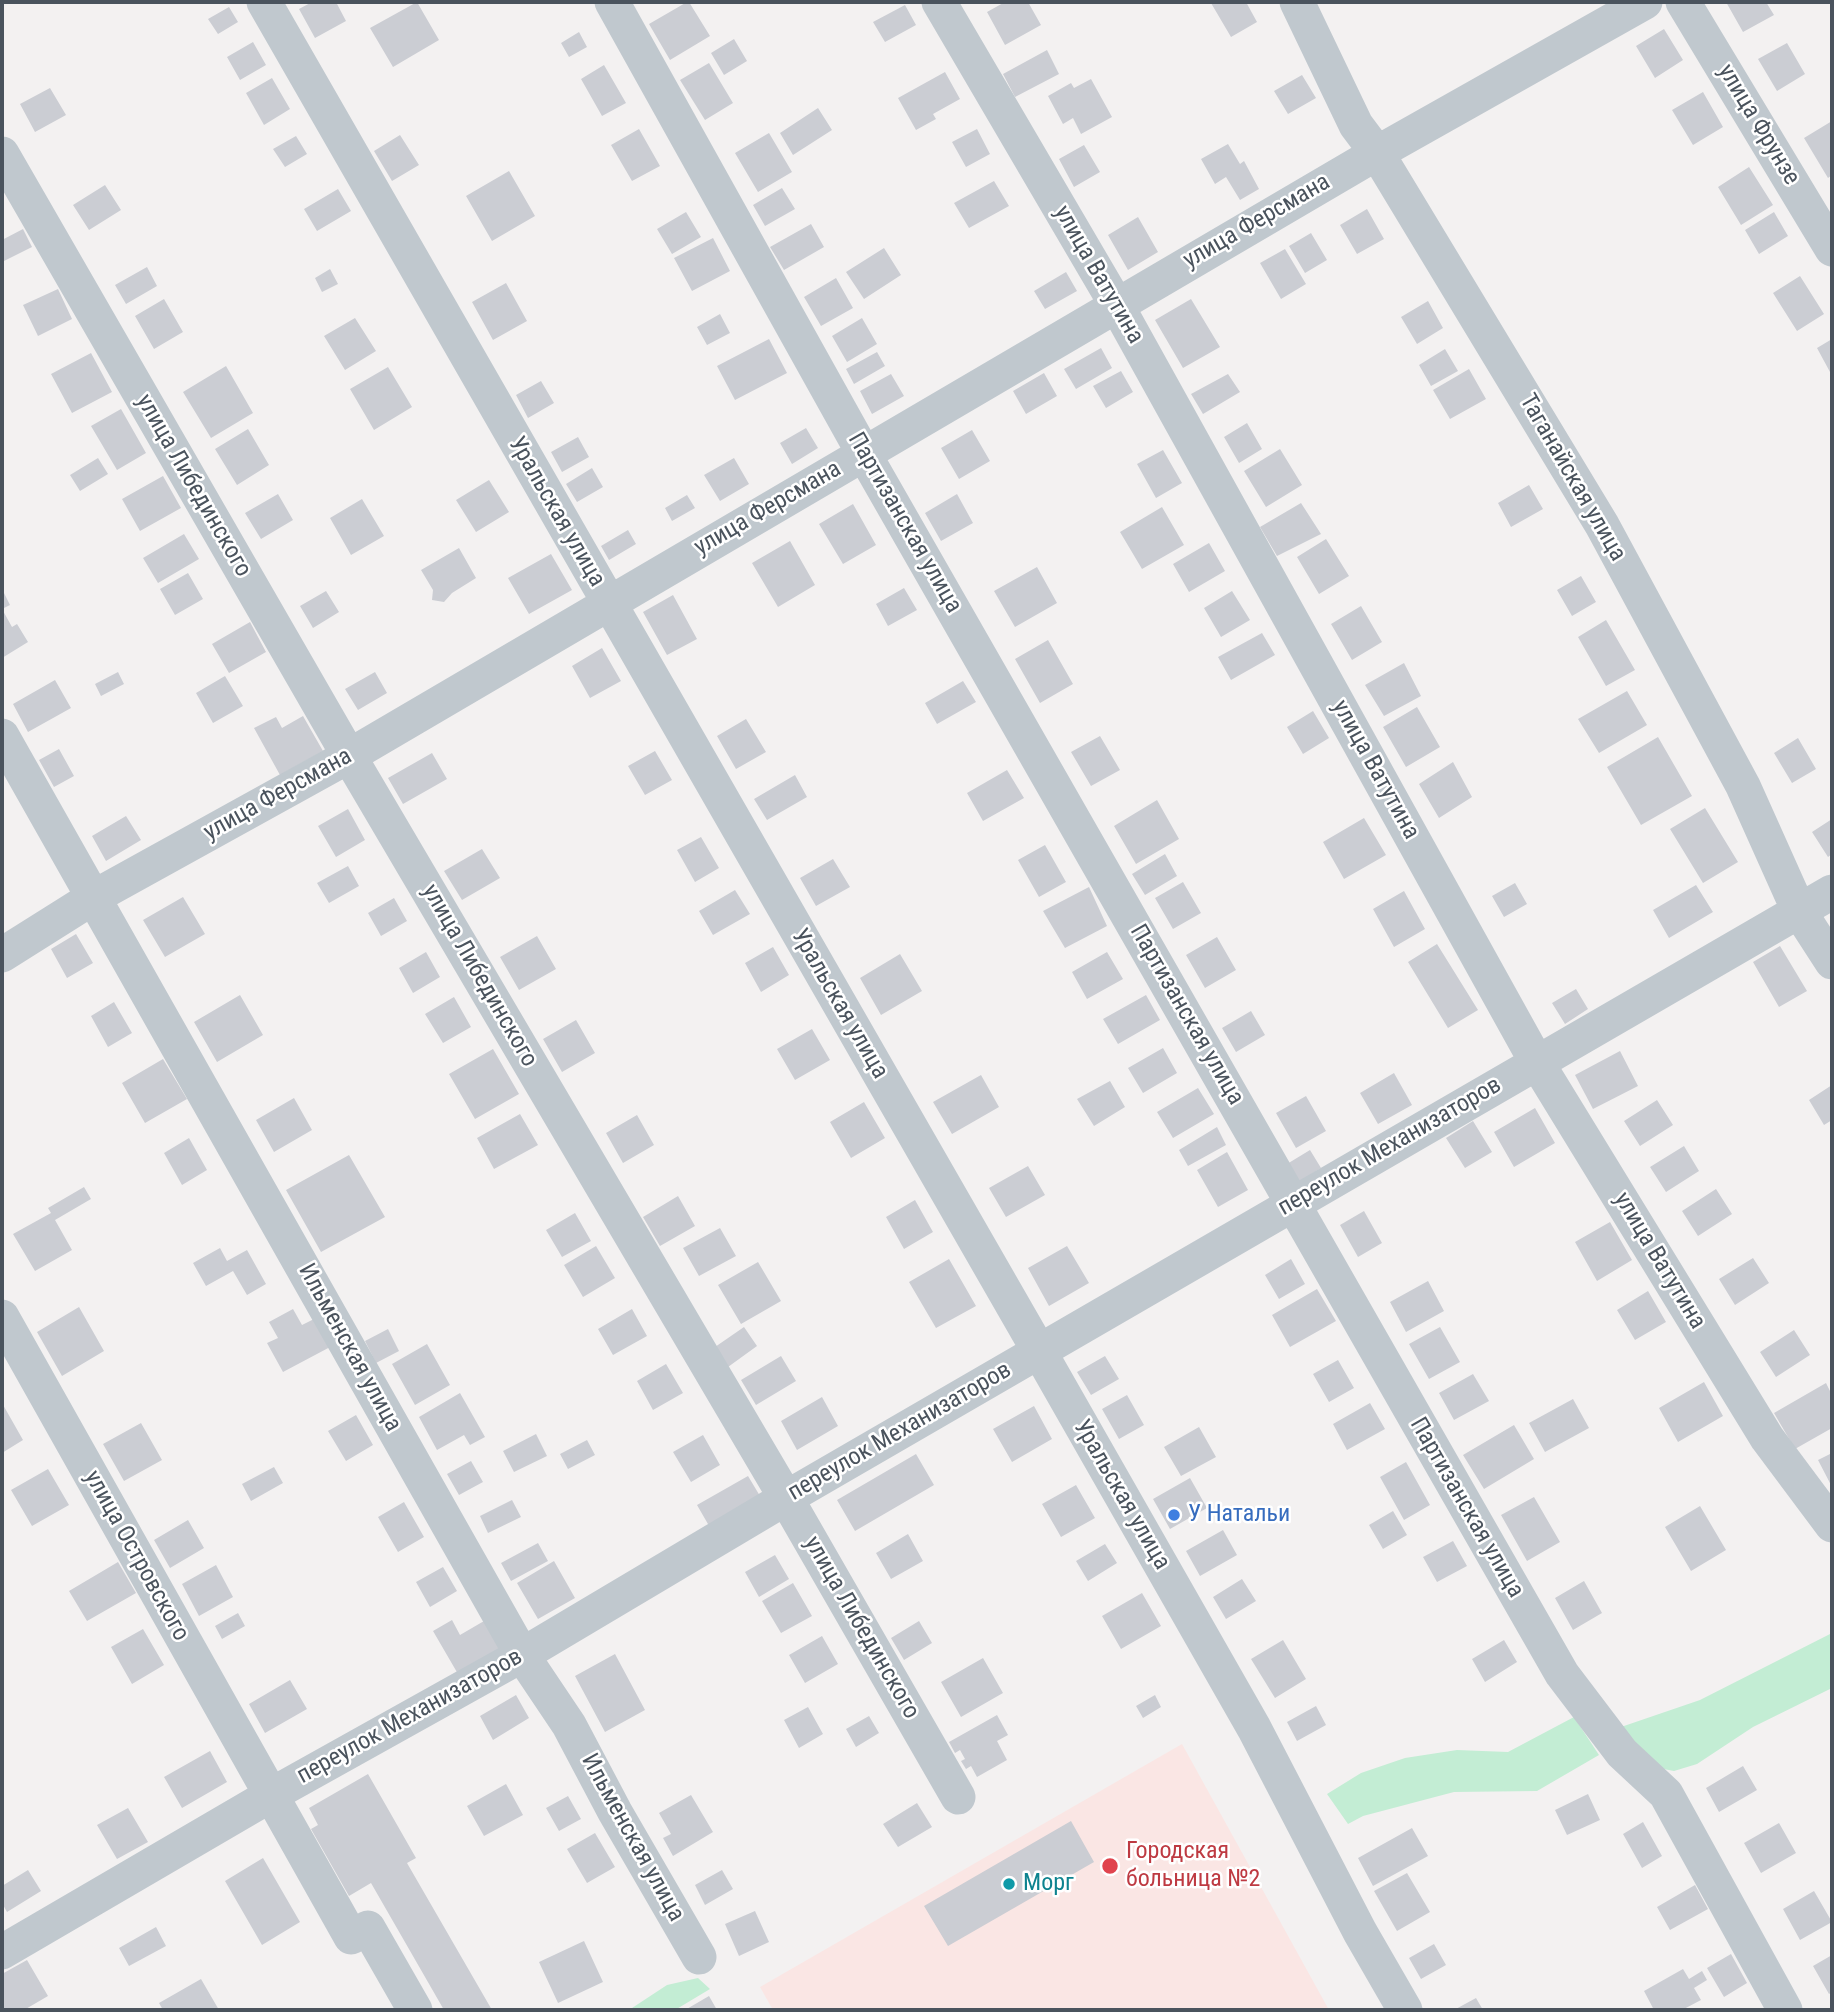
<!DOCTYPE html>
<meta charset="utf-8">
<style>
body{margin:0}
#map{position:relative;width:1834px;height:2012px;overflow:hidden;background:#f3f1f1;font-family:"Roboto Condensed",sans-serif}
canvas{display:block}
.frame{position:absolute;inset:0;border:4px solid #4a535d;pointer-events:none}
</style>
<div id="map">
<canvas width="1834" height="2012"></canvas>
<div class="frame"></div>
</div>
<script>
const g = document.querySelector('canvas').getContext('2d');
g.lineJoin = 'round';
function paint(path, color) { g.fillStyle = color; g.fill(path, 'evenodd'); }
function strokePath(path, color, width, dash) { g.strokeStyle = color; g.lineWidth = width; g.lineCap = dash ? 'butt' : 'round'; g.setLineDash(dash || []); g.stroke(path); }
function label(font, color, halo, rows, align = 'center') {
  g.font = font + ' "Roboto Condensed",sans-serif'; g.lineWidth = 5; g.setLineDash([]); g.textBaseline = 'middle'; g.strokeStyle = halo; g.fillStyle = color; for (const [text, x, y, turn = 0] of rows) {
    g.save(); g.translate(x, y); g.rotate((+turn || 0) * Math.PI / 180); g.textAlign = isNaN(turn) ? turn : align; if (halo) g.strokeText(text, 0, 0); g.fillText(text, 0, 0); g.restore();
  }
}
paint(new Path2D(`
 M1182,1744L1329,2010H773L760,1987Z`), '#fae6e4');
paint(new Path2D(`
 M1832,1633V1688L1753,1727L1697,1764L1674,1771L1653,1767L1621,1727L1700,1700Z
 M1574,1717L1599,1755L1537,1791L1454,1792L1363,1816L1348,1824L1327,1794L1361,1773L1405,1758L1457,1750L1508,1752Z
 M698,1978L710,1989L675,2010H629L667,1985Z`), '#c3edd4');
paint(new Path2D(`
 M312,2H336L346,21L315,38L299,9Z
 M417,2L439,40L393,67L370,28Z
 M687,2H689L710,36L670,60L649,24Z
 M1005,2H1028L1041,25L1005,45L987,12Z
 M1214,2H1246L1257,22L1231,37L1211,3Z
 M1726,2H1766L1774,15L1743,32Z
 M905,5L916,25L885,42L873,22Z
 M229,7L238,22L218,34L208,19Z
 M1664,29L1683,60L1655,78L1636,46Z
 M579,32L587,47L569,57L561,43Z
 M734,39L747,61L724,75L711,53Z
 M253,42L266,65L240,80L227,57Z
 M1787,43L1805,74L1777,91L1758,59Z
 M1047,50L1059,74L1015,97L1003,74Z
 M709,63L733,103L705,120L680,80Z
 M604,65L626,103L602,116L581,79Z
 M945,72L960,99L933,114L936,119L916,130L898,98Z
 M1302,75L1316,98L1288,114L1274,91Z
 M272,78L290,109L264,125L246,93Z
 M1091,79L1112,117L1081,134L1073,118L1063,124L1048,96L1071,83L1074,88Z
 M50,88L66,115L35,132L20,104Z
 M1703,92L1723,127L1693,145L1672,110Z
 M818,108L832,130L793,155L780,133Z
 M1832,121V175L1828,178L1804,138Z
 M639,129L660,166L632,181L611,145Z
 M977,129L990,154L966,167L952,142Z
 M769,133L792,172L758,192L735,153Z
 M400,135L419,165L392,181L374,151Z
 M296,136L307,154L285,167L273,149Z
 M1228,144L1240,164L1244,161L1259,189L1240,200L1226,177L1215,184L1201,159Z
 M1084,145L1100,172L1074,187L1059,159Z
 M1749,167L1773,205L1741,225L1718,187Z
 M509,171L535,216L492,241L466,196Z
 M994,181L1009,206L969,228L954,203Z
 M105,185L121,210L89,230L73,205Z
 M782,188L795,209L765,226L753,205Z
 M338,189L351,211L317,231L304,209Z
 M1367,209L1384,239L1357,254L1340,225Z
 M686,212L701,237L672,254L657,229Z
 M1774,212L1788,236L1759,254L1745,230Z
 M1138,217L1158,252L1128,270L1108,235Z
 M811,224L824,247L784,270L770,247Z
 M23,229L32,247L4,261L2,240Z
 M1311,233L1327,260L1305,273L1289,246Z
 M713,238L730,271L692,291L674,258Z
 M884,248L901,275L864,299L846,272Z
 M1285,249L1306,284L1281,299L1260,263Z
 M147,267L157,286L126,304L115,285Z
 M330,269L338,284L322,292L315,278Z
 M1066,272L1077,291L1045,309L1034,291Z
 M1800,276L1824,314L1797,331L1773,293Z
 M836,278L853,308L821,326L804,297Z
 M506,283L527,321L493,340L472,302Z
 M58,289L72,319L38,336L23,305Z
 M164,299L183,332L154,349L135,316Z
 M1191,299L1220,347L1183,368L1155,320Z
 M1428,301L1443,328L1417,344L1401,317Z
 M720,314L730,333L707,345L697,327Z
 M355,318L376,351L345,370L324,336Z
 M862,318L877,344L847,362L832,336Z
 M769,339L787,373L735,400L717,366Z
 M1832,339V371L1830,372L1817,348Z
 M1101,348L1112,368L1076,389L1064,369Z
 M1445,349L1458,371L1431,386L1419,365Z
 M877,352L885,366L854,384L846,369Z
 M91,353L112,392L72,413L51,374Z
 M226,366L253,413L211,438L183,392Z
 M388,367L412,407L374,430L350,389Z
 M1469,369L1486,399L1450,419L1433,390Z
 M1121,371L1133,392L1106,408L1093,386Z
 M1044,373L1057,396L1026,414L1013,391Z
 M891,374L904,396L872,414L860,391Z
 M1228,374L1240,392L1203,414L1191,394Z
 M541,381L554,403L528,418L516,395Z
 M121,409L146,453L117,470L91,426Z
 M1247,423L1262,449L1239,463L1224,437Z
 M806,428L818,448L792,464L780,443Z
 M248,429L269,465L237,485L215,449Z
 M972,430L990,461L959,479L941,448Z
 M578,437L589,457L562,472L551,452Z
 M1280,449L1302,485L1266,507L1244,471Z
 M1163,450L1182,483L1156,498L1137,464Z
 M98,458L108,474L80,491L70,475Z
 M734,458L749,484L720,501L704,475Z
 M592,468L603,487L577,502L566,484Z
 M163,476L181,508L140,531L122,499Z
 M489,480L509,512L476,532L456,500Z
 M1529,485L1543,509L1511,527L1498,503Z
 M278,494L293,520L261,539L245,513Z
 M957,494L973,523L941,541L925,513Z
 M687,495L695,508L672,521L665,508Z
 M362,499L384,536L351,555L330,518Z
 M1301,503L1321,534L1277,556L1260,527Z
 M853,504L876,545L843,564L819,524Z
 M1162,507L1184,545L1142,569L1120,532Z
 M628,530L636,544L609,560L601,546Z
 M184,534L199,559L158,583L143,558Z
 M1326,539L1349,576L1319,594L1297,557Z
 M790,541L815,585L778,607L752,563Z
 M1209,543L1225,571L1189,592L1173,564Z
 M459,548L476,578L452,593L444,602L432,600L433,590L421,570Z
 M551,554L572,590L529,614L508,578Z
 M1037,567L1057,603L1015,627L994,591Z
 M188,573L203,599L175,615L160,589Z
 M1581,576L1596,602L1572,616L1557,590Z
 M904,588L917,610L888,626L876,604Z
 M2,589L10,605L2,609L12,627L17,624L28,642L2,658Z
 M326,591L339,612L313,628L300,606Z
 M1232,591L1250,620L1221,637L1204,608Z
 M673,595L697,639L667,655L643,612Z
 M1361,606L1382,642L1352,660L1331,624Z
 M1606,620L1635,670L1606,686L1578,637Z
 M250,622L266,652L229,673L212,644Z
 M1262,633L1275,655L1231,680L1218,657Z
 M1048,640L1073,684L1040,703L1015,659Z
 M602,648L621,681L590,698L572,666Z
 M1404,663L1421,696L1384,716L1365,685Z
 M118,672L124,684L101,696L95,684Z
 M375,672L387,693L358,710L345,689Z
 M225,676L243,706L213,723L196,693Z
 M55,680L71,708L28,732L13,704Z
 M963,681L976,702L937,724L925,703Z
 M1627,691L1647,725L1599,753L1578,719Z
 M1417,707L1440,747L1406,767L1383,727Z
 M1313,711L1329,738L1303,754L1287,727Z
 M303,716L323,751L280,775L254,728L276,717L282,728Z
 M746,719L766,752L736,769L717,736Z
 M1100,736L1120,770L1091,786L1071,752Z
 M1658,737L1692,796L1641,825L1607,767Z
 M1798,738L1816,769L1792,783L1774,753Z
 M59,749L74,776L54,787L39,760Z
 M655,751L672,780L645,795L628,766Z
 M432,753L447,779L403,804L388,778Z
 M1453,762L1472,797L1439,818L1419,784Z
 M1007,770L1024,798L983,821L967,793Z
 M795,775L807,797L767,820L754,799Z
 M1157,800L1179,839L1136,864L1114,826Z
 M1705,808L1738,862L1703,883L1670,829Z
 M348,809L365,840L336,857L318,826Z
 M126,816L141,840L106,861L92,836Z
 M1364,818L1386,855L1344,879L1323,842Z
 M1832,819V854L1828,857L1812,832Z
 M701,837L719,868L695,882L677,850Z
 M1045,845L1066,882L1039,897L1018,860Z
 M482,849L500,878L462,900L444,871Z
 M1165,854L1177,876L1145,895L1132,874Z
 M833,859L850,887L816,906L800,878Z
 M348,866L359,886L329,903L317,883Z
 M1183,882L1201,913L1173,929L1155,898Z
 M1515,883L1527,904L1504,917L1492,896Z
 M1696,885L1713,912L1669,938L1653,910Z
 M1089,887L1107,926L1065,948L1043,911Z
 M735,890L750,914L713,935L699,911Z
 M1404,891L1425,929L1394,947L1373,909Z
 M183,897L205,934L165,957L143,920Z
 M394,898L407,921L381,936L368,913Z
 M76,934L93,963L67,978L51,949Z
 M537,936L556,969L519,990L500,957Z
 M1217,937L1236,970L1205,988L1186,955Z
 M1437,944L1478,1010L1448,1028L1408,962Z
 M1780,946L1807,991L1779,1007L1753,962Z
 M773,947L789,975L761,992L745,963Z
 M426,952L440,977L413,993L399,968Z
 M1107,952L1123,979L1087,999L1072,972Z
 M900,954L922,991L881,1015L860,978Z
 M1576,989L1588,1009L1565,1024L1552,1003Z
 M240,995L263,1035L217,1062L194,1022Z
 M1146,995L1160,1020L1118,1044L1103,1019Z
 M454,997L471,1027L443,1043L425,1014Z
 M114,1002L132,1033L108,1047L91,1016Z
 M1251,1011L1265,1035L1236,1052L1222,1028Z
 M576,1020L595,1053L562,1072L543,1039Z
 M812,1029L830,1060L795,1080L777,1049Z
 M1163,1048L1177,1073L1143,1093L1128,1068Z
 M493,1049L519,1094L475,1119L449,1074Z
 M1620,1051L1638,1086L1593,1109L1575,1075Z
 M163,1059L187,1099L145,1123L122,1083Z
 M1394,1073L1412,1105L1378,1124L1360,1093Z
 M981,1075L999,1107L952,1134L933,1102Z
 M1110,1081L1125,1107L1094,1126L1077,1099Z
 M1832,1085V1120L1824,1125L1809,1100Z
 M1198,1088L1214,1114L1173,1138L1157,1112Z
 M1306,1096L1326,1131L1296,1148L1276,1113Z
 M294,1098L312,1130L274,1152L256,1120Z
 M1657,1100L1673,1125L1640,1146L1624,1121Z
 M864,1102L885,1138L851,1158L830,1122Z
 M1535,1108L1555,1143L1514,1167L1494,1132Z
 M520,1114L538,1145L494,1169L477,1138Z
 M637,1115L654,1145L623,1163L606,1133Z
 M1473,1121L1492,1152L1465,1168L1446,1138Z
 M1217,1127L1226,1145L1188,1166L1179,1150Z
 M189,1138L207,1170L182,1185L164,1153Z
 M1684,1146L1699,1171L1666,1192L1650,1167Z
 M1310,1150L1321,1168L1299,1182L1287,1164Z
 M1227,1152L1248,1190L1218,1207L1197,1170Z
 M349,1155L385,1217L321,1252L286,1190Z
 M1028,1166L1045,1195L1006,1217L989,1188Z
 M84,1187L91,1199L55,1220L72,1250L35,1271L13,1234L51,1213L48,1208Z
 M1716,1189L1732,1214L1698,1236L1682,1211Z
 M678,1196L695,1226L660,1246L643,1217Z
 M915,1200L933,1232L904,1249L886,1217Z
 M1364,1211L1382,1243L1358,1257L1340,1225Z
 M575,1213L591,1241L562,1257L546,1230Z
 M1610,1222L1632,1260L1597,1281L1575,1242Z
 M720,1228L736,1256L699,1276L683,1248Z
 M596,1246L615,1278L583,1297L564,1265Z
 M1067,1246L1089,1283L1049,1306L1028,1268Z
 M220,1248L227,1261L247,1250L266,1284L247,1295L233,1271L206,1286L193,1263Z
 M1753,1258L1769,1283L1735,1305L1719,1279Z
 M949,1259L976,1306L936,1328L909,1282Z
 M1291,1259L1305,1284L1279,1299L1265,1275Z
 M758,1262L781,1301L741,1324L718,1285Z
 M1428,1281L1444,1311L1406,1332L1390,1302Z
 M1317,1289L1336,1321L1290,1347L1272,1315Z
 M1648,1291L1666,1322L1635,1340L1617,1310Z
 M79,1307L104,1351L62,1376L37,1332Z
 M293,1309L302,1325L316,1318L332,1346L283,1372L267,1343L278,1338L269,1322Z
 M632,1309L647,1336L613,1355L598,1329Z
 M744,1327L757,1346L728,1367L715,1347Z
 M1440,1327L1460,1362L1429,1379L1409,1344Z
 M388,1329L399,1351L376,1363L365,1341Z
 M1794,1330L1810,1355L1776,1377L1760,1352Z
 M427,1344L450,1385L415,1405L392,1364Z
 M781,1356L796,1381L756,1405L741,1380Z
 M1105,1356L1119,1379L1091,1395L1077,1372Z
 M1338,1360L1354,1388L1329,1402L1313,1374Z
 M666,1364L683,1393L653,1410L637,1381Z
 M1473,1374L1489,1401L1454,1420L1439,1393Z
 M1704,1382L1723,1416L1678,1442L1659,1408Z
 M1826,1383L1832,1395V1428L1795,1449L1774,1413Z
 M460,1393L485,1437L470,1445L464,1435L437,1450L419,1417Z
 M1127,1395L1144,1425L1119,1439L1102,1409Z
 M822,1397L838,1426L797,1450L781,1421Z
 M1573,1399L1589,1428L1545,1452L1529,1423Z
 M2,1403L23,1440L2,1453Z
 M1370,1403L1385,1429L1347,1450L1333,1424Z
 M1034,1406L1052,1439L1012,1462L993,1429Z
 M356,1415L373,1445L346,1461L328,1431Z
 M141,1423L162,1460L124,1481L103,1444Z
 M1514,1425L1534,1459L1484,1489L1463,1455Z
 M1199,1427L1216,1457L1181,1476L1164,1447Z
 M536,1434L547,1456L514,1472L503,1451Z
 M703,1435L720,1465L691,1482L673,1452Z
 M587,1440L595,1455L568,1469L560,1454Z
 M1832,1453V1487L1818,1460Z
 M916,1454L934,1485L855,1531L837,1500Z
 M471,1461L483,1482L459,1495L447,1474Z
 M1406,1462L1430,1505L1404,1520L1380,1477Z
 M274,1467L283,1483L251,1501L242,1484Z
 M48,1469L69,1505L32,1526L11,1490Z
 M748,1476L763,1501L712,1531L697,1505Z
 M1190,1478L1207,1508L1170,1529L1153,1499Z
 M1076,1485L1095,1518L1061,1537L1042,1504Z
 M1534,1497L1560,1542L1527,1561L1501,1515Z
 M512,1500L521,1517L488,1533L480,1516Z
 M404,1502L424,1537L398,1552L378,1517Z
 M1700,1506L1726,1550L1691,1571L1665,1527Z
 M1393,1511L1407,1535L1383,1549L1369,1525Z
 M188,1520L204,1548L170,1568L154,1540Z
 M1223,1530L1237,1555L1200,1576L1186,1551Z
 M908,1534L923,1561L891,1579L876,1553Z
 M1453,1541L1467,1566L1437,1582L1423,1557Z
 M538,1543L548,1561L511,1581L501,1563Z
 M1105,1544L1117,1563L1088,1581L1076,1561Z
 M775,1555L789,1579L759,1597L745,1572Z
 M554,1561L575,1598L538,1619L517,1583Z
 M118,1562L136,1593L87,1621L69,1591Z
 M216,1565L233,1597L199,1616L182,1584Z
 M443,1567L457,1591L430,1607L416,1582Z
 M1242,1579L1256,1601L1226,1619L1213,1597Z
 M1584,1581L1602,1613L1573,1630L1555,1598Z
 M793,1583L812,1616L781,1633L762,1601Z
 M1142,1593L1161,1626L1121,1649L1102,1616Z
 M238,1613L245,1626L222,1639L215,1626Z
 M452,1620L460,1635L484,1621L501,1649L458,1674L433,1631Z
 M919,1621L932,1643L904,1660L891,1638Z
 M143,1629L164,1665L132,1684L111,1647Z
 M822,1636L838,1664L805,1683L789,1655Z
 M1283,1640L1306,1679L1275,1698L1251,1659Z
 M1504,1640L1517,1662L1485,1682L1472,1659Z
 M615,1654L645,1710L605,1732L575,1676Z
 M983,1658L1003,1693L961,1717L941,1682Z
 M290,1680L307,1709L265,1733L249,1704Z
 M516,1695L529,1718L493,1740L480,1716Z
 M1155,1695L1161,1707L1143,1718L1136,1706Z
 M1316,1706L1326,1725L1297,1741L1287,1722Z
 M808,1707L823,1734L799,1748L784,1720Z
 M997,1715L1008,1735L997,1741L1007,1760L977,1777L971,1766L966,1769L961,1761L965,1759L960,1750L955,1753L949,1742Z
 M869,1716L879,1733L856,1747L846,1729Z
 M210,1751L227,1782L182,1808L164,1777Z
 M1743,1766L1757,1790L1719,1812L1706,1788Z
 M368,1774L416,1858L407,1863L492,2010H444L371,1883L349,1896L311,1829L318,1825L309,1808Z
 M506,1784L523,1815L484,1836L467,1806Z
 M1588,1794L1600,1820L1567,1835L1555,1810Z
 M691,1795L713,1832L673,1856L663,1838L671,1834L659,1813Z
 M568,1796L581,1819L559,1831L546,1808Z
 M917,1803L932,1827L898,1847L883,1824Z
 M128,1808L148,1842L117,1859L97,1825Z
 M1071,1821L1094,1862L948,1946L924,1906Z
 M1643,1822L1662,1856L1642,1868L1623,1834Z
 M1779,1823L1796,1853L1761,1873L1744,1843Z
 M1412,1828L1428,1856L1373,1886L1358,1858Z
 M595,1833L615,1867L587,1883L567,1849Z
 M263,1858L300,1922L262,1945L225,1881Z
 M28,1870L41,1891L7,1912L2,1903V1886Z
 M722,1870L733,1889L705,1905L695,1885Z
 M1407,1873L1430,1912L1397,1931L1374,1891Z
 M1695,1885L1708,1909L1670,1930L1657,1907Z
 M1814,1891L1832,1922L1800,1940L1783,1909Z
 M755,1911L769,1942L739,1956L725,1924Z
 M156,1927L166,1946L129,1966L119,1948Z
 M584,1941L603,1982L558,2003L539,1962Z
 M1434,1944L1446,1965L1421,1979L1409,1958Z
 M1731,1954L1747,1983L1724,1997L1707,1968Z
 M1832,1955V1992L1829,1994L1813,1966Z
 M27,1960L48,1996L24,2010H2V1974Z
 M1683,1969L1689,1979L1702,1971L1707,1980L1694,1988L1701,2000L1682,2010H1654L1644,1991Z
 M201,1979L219,2010H163L159,2003Z
 M709,1996L717,2010H685Z
 M1476,1998L1483,2010H1454Z`), '#cbcdd3');
strokePath(new Path2D(`
 M264,2L1039,1351L1254,1728L1360,1932L1405,2010
 M612,2L864,454L1562,1674L1622,1753L1666,1794L1785,2010
 M939,2L1116,304L1536,1061L1767,1438L1832,1525
 M1297,2L1356,125L1377,153L1602,525L1743,786L1799,911L1832,962
 M1683,2L1832,249
 M2,154L349,756L786,1498L958,1797
 M2,736L522,1655L569,1725L615,1812L699,1957
 M2,955L94,897L349,756L1377,153L1645,2
 M2,1317L351,1937L368,1928L415,2010
 M2,1952L271,1795L522,1655L786,1498L1832,892`), '#c0c8ce', 35);
for (const [x, y, r, color] of [
 [1174,1515,7,"#3f7fe0"],
 [1110,1866,9,"#e0444e"],
 [1009,1884,7,"#0f9aa8"]
]) { const dot = new Path2D(); dot.arc(x, y, r, 0, 2 * Math.PI); g.fillStyle = color; g.fill(dot); strokePath(dot, '#fff', 2.5); }
label('24px', '#4a535d', '#fff', [
 ["улица Фрунзе",1758,125,59],
 ["улица Ферсмана",1257,222,-30],
 ["улица Ватутина",1098,275,60],
 ["Таганайская улица",1572,478,60],
 ["улица Либединского",193,486,60],
 ["улица Ферсмана",768,509,-30],
 ["Уральская улица",556,512,60],
 ["Партизанская улица",904,523,60],
 ["улица Ватутина",1375,770,61],
 ["улица Ферсмана",278,795,-29],
 ["улица Либединского",479,976,60],
 ["Уральская улица",839,1004,60],
 ["Партизанская улица",1186,1015,60],
 ["переулок Механизаторов",1390,1147,-30],
 ["улица Ватутина",1659,1261,59],
 ["Ильменская улица",349,1348,61],
 ["переулок Механизаторов",900,1432,-30],
 ["Уральская улица",1121,1495,60],
 ["Партизанская улица",1466,1508,60],
 ["улица Островского",136,1556,61],
 ["улица Либединского",861,1628,60],
 ["переулок Механизаторов",410,1717,-29],
 ["Ильменская улица",632,1838,61]
]);
label('24px', '#366cbe', '#fff', [
 ["У Натальи",1188,1515]
], 'left');
label('24px', '#be3a42', '#fff', [
 ["Городская",1126,1852],
 ["больница №2",1126,1880]
], 'left');
label('24px', '#0d838f', '#fff', [
 ["Морг",1023,1884]
], 'left');
</script>
